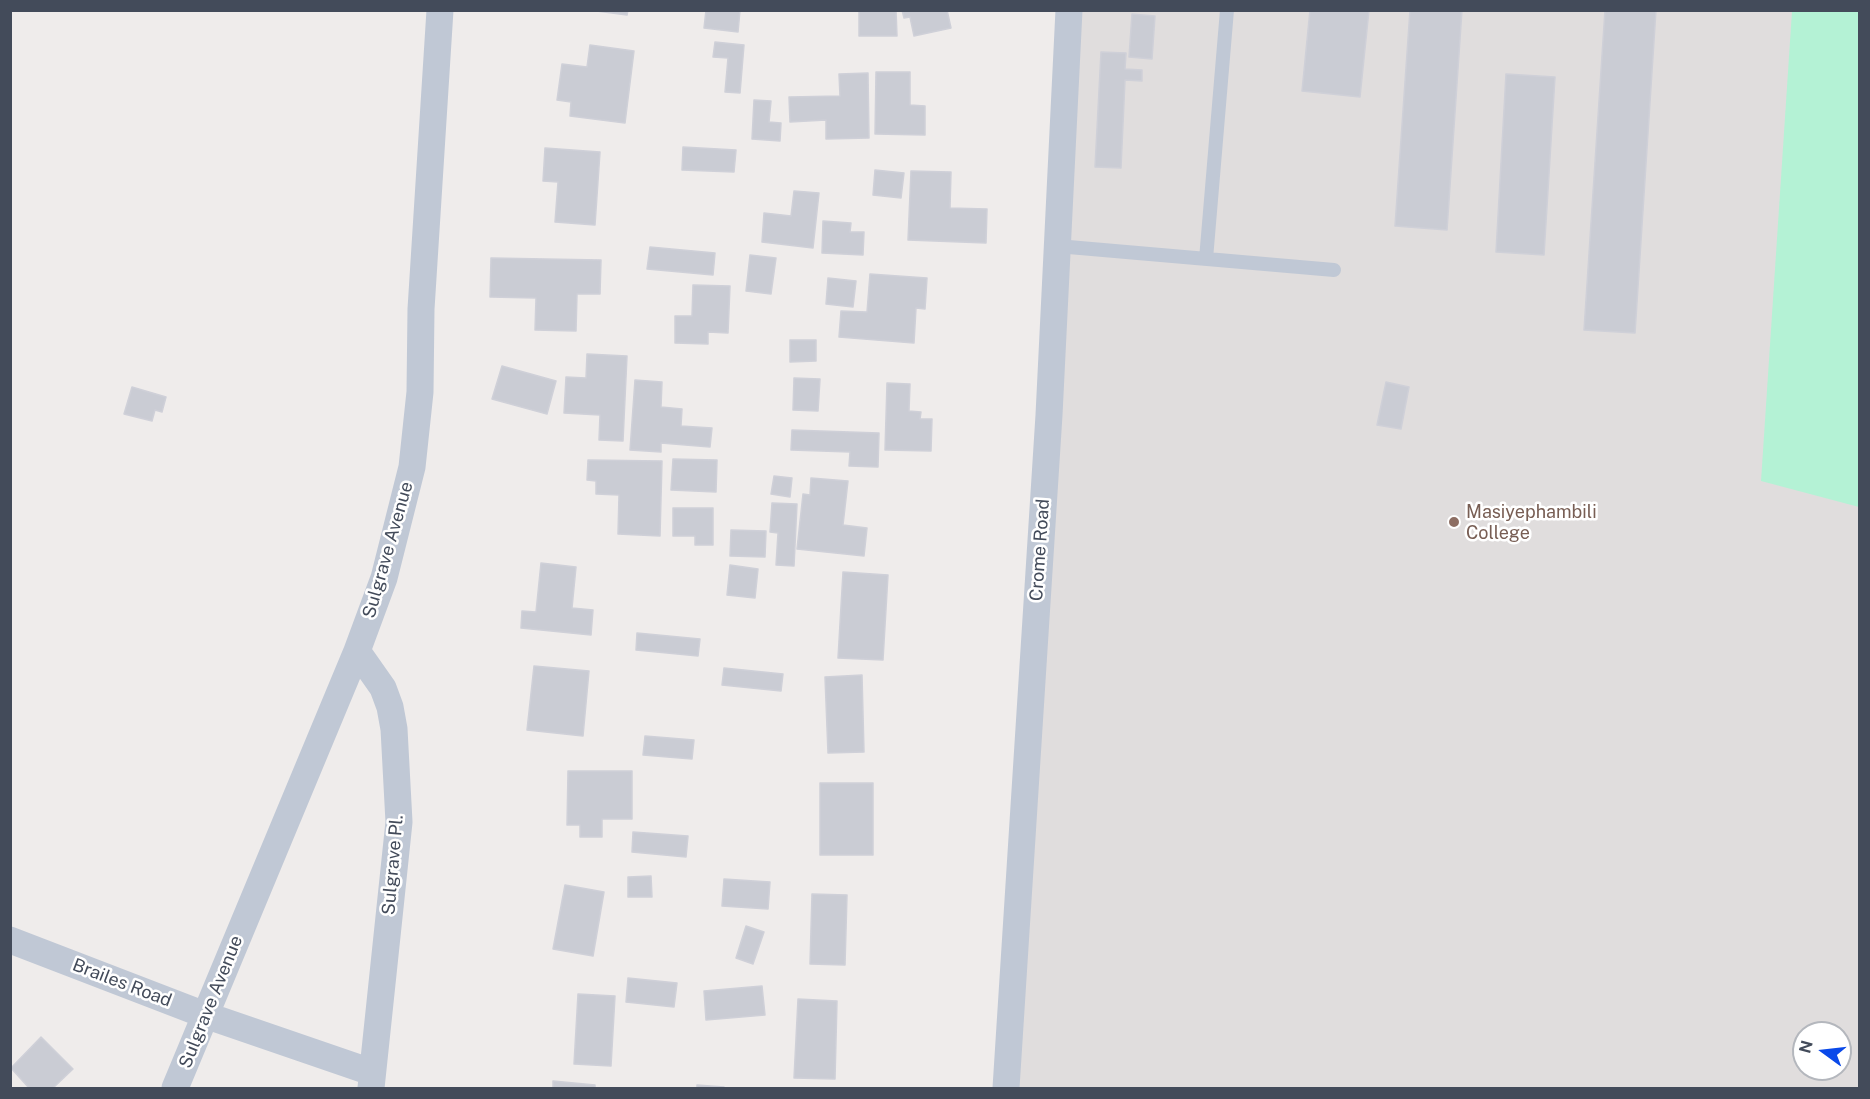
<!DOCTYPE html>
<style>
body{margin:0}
#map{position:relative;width:1870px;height:1099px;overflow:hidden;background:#efeceb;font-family:"Public Sans",sans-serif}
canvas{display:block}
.frame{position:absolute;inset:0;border:12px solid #434b5a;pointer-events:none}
.north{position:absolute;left:1792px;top:1021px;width:60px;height:60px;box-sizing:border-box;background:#fff;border:2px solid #b4b7bd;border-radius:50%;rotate:285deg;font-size:16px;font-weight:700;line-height:24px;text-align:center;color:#434b5a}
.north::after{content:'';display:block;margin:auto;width:21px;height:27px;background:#0a49e9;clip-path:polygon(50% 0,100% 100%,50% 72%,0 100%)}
</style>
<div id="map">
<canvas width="1870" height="1099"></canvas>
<div class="frame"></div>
<div class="north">N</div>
</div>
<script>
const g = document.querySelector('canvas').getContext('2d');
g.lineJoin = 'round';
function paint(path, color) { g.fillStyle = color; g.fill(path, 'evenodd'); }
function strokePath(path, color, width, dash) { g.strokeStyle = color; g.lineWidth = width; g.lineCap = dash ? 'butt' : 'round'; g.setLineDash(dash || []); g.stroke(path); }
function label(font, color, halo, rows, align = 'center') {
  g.font = font + ' "Public Sans",sans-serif'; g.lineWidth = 5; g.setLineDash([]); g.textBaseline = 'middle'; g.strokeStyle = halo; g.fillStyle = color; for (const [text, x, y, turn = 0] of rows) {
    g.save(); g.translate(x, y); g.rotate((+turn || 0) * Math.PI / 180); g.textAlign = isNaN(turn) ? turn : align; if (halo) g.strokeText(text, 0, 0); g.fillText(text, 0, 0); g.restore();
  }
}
paint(new Path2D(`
 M1078,11H1859V1088H1014ZM1804,1033H1840V1069H1804Z`), '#e0dddd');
paint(new Path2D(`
 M1792,11H1859V507L1761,481Z`), '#b4f2d5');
const building = new Path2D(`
 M589,10H628L627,15Z
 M706,10H740L738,32L704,28Z
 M859,10H896L897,36H859Z
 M902,10H947L951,28L914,36L910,17L904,18Z
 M1310,10H1369L1360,97L1302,91Z
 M1410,10H1462L1447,230L1395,226Z
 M1605,10H1656L1635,333L1584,330Z
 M1132,14L1155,16L1152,59L1129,57Z
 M715,42L744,45L740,93L725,92L728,58L713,57Z
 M590,45L634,51L625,123L570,116L571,102L557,100L562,64L587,67Z
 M1101,52L1126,53L1125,69L1142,70V81L1125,80L1121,168L1095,167Z
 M876,72H910V105L925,106V135L875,134Z
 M868,73L869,138L826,139V120L790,122L789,97L840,96L839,74Z
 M1506,74L1555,77L1544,255L1496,252Z
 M754,100L771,101L769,122L781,123L780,141L752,139Z
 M683,147L736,150L734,172L682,170Z
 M545,148L600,152L595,225L555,222L558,182L543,181Z
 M875,170L904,173L901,198L873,195Z
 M911,171L951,172L950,208L987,209L986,243L908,240Z
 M794,191L819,193L813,248L762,242L764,213L791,216Z
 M823,221L851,223L850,232H864L863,255L822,253Z
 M650,247L715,253L713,275L647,269Z
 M750,255L776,258L771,294L746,291Z
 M491,258L601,260L600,294H577L576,331L535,330L536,298L490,297Z
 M870,274L927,278L925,309L916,308L914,343L839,337L841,311L867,312Z
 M828,278L856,281L853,307L826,304Z
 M693,285L730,286L728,333L708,332V344L675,343V316H692Z
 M790,340H816V361L790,362Z
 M587,354L627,356L623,441L599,440L600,415L564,413L566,377L586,378Z
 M502,366L556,381L547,414L492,399Z
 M794,378L820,379L818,411L793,410Z
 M635,380L662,382L661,407L682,409L681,426L712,428L710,447L661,443V452L630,450Z
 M1386,382L1409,387L1401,429L1377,425Z
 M887,383L910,384L909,411L921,412L920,419H932L931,451L885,450Z
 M132,387L166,397L162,412L155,410L152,421L124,414Z
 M792,430L879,433L878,467L849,466L850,452L791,450Z
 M673,459L717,460L716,492L671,490Z
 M588,460L662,461L660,536L618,534L619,495L596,494V481L587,480Z
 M774,476L792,478L790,497L771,494Z
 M811,478L848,481L843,525L867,528L864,556L797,549L803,494L810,495Z
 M772,503L797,504L794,566L776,565L778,533L770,532Z
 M673,508H713V545H695V536H673Z
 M731,530L766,531L765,557L730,556Z
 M541,563L576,567L572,608L593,610L591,635L521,628L522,611L536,612Z
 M730,565L758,569L755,598L727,595Z
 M843,572L888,575L883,660L838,658Z
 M637,633L700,639L698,656L636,650Z
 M534,666L589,671L583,736L527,730Z
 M724,668L783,674L781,691L722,685Z
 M862,675L864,752L828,753L825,677Z
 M645,736L694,740L692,759L643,755Z
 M568,771H632V819H602V837H580V825H567Z
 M820,783H873V855H820Z
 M633,832L688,836L686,857L632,852Z
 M651,876L652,897H628V877Z
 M724,879L770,882L768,909L722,906Z
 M565,885L604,892L593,956L553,949Z
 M812,894L847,895L845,965L810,964Z
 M746,926L764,932L753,964L736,958Z
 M628,978L677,983L674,1007L626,1002Z
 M762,986L765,1015L706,1020L704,991Z
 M578,994L615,996L611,1066L574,1064Z
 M798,999L837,1001L835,1079L794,1078Z
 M41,1037L73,1069L53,1088H29L11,1068Z
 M553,1081L595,1085V1088H553Z
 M697,1085L724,1087L723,1088H697Z`);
paint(building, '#caccd4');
strokePath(building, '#cfd0d8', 1.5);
strokePath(new Path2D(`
 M1057,246L1334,270
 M1206,259L1227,10`), '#c0c8d5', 14);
strokePath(new Path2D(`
 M357,651L383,688L390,707L394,729L399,822L371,1088
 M10,940L205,1015L371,1072
 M175,1088L357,651L384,578L412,467L420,392L421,309L440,10
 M1006,1088L1049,415L1069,10`), '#c0c8d5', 27);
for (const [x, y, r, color] of [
 [1454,522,6,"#8d6e63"]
]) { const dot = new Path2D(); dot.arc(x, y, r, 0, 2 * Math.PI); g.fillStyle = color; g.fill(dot); strokePath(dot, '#fff', 2); }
label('18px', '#785e54', '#fff', [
 ["Masiyephambili",1466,512],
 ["College",1466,533]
], 'left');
label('18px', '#434b5a', '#fff', [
 ["Sulgrave Avenue",388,550,-74],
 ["Crome Road",1040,550,-86],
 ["Sulgrave Pl.",393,865,-85],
 ["Brailes Road",122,983,21],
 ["Sulgrave Avenue",211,1002,-68]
]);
</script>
